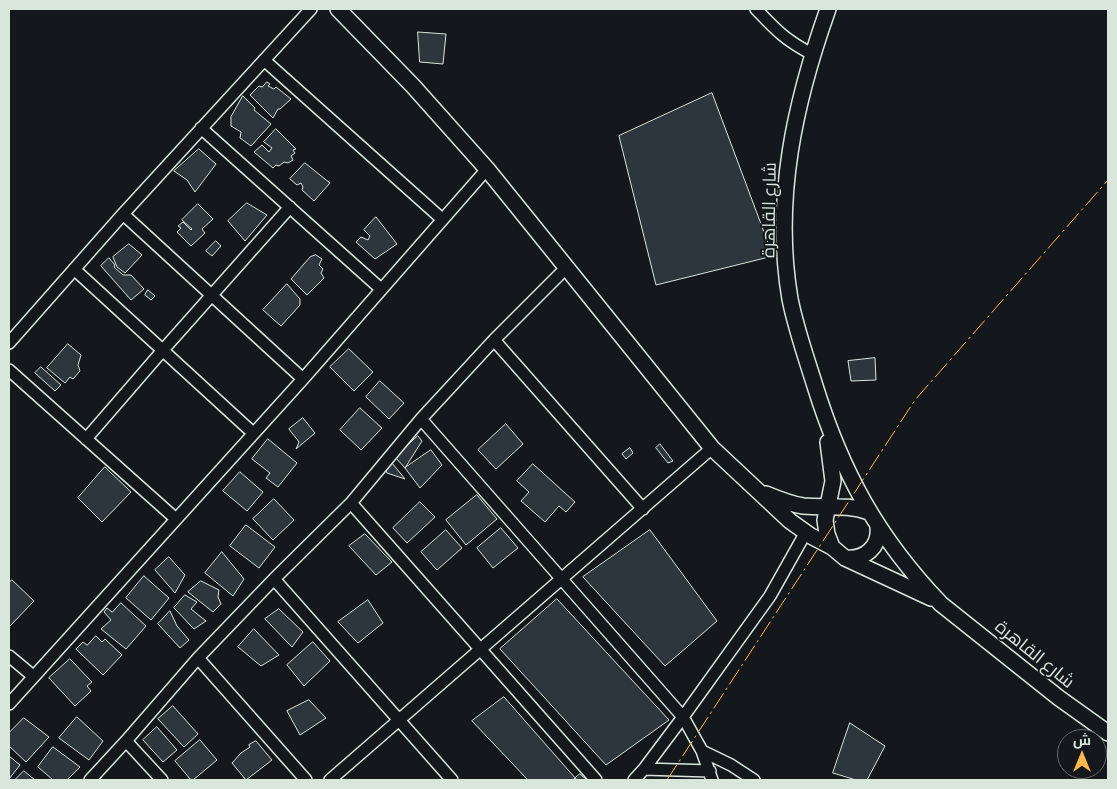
<!DOCTYPE html>
<meta charset="utf-8">
<style>
body{margin:0}
#map{position:relative;width:1117px;height:789px;overflow:hidden;background:#14181c;font-family:"Exo 2",Cairo,sans-serif}
canvas{display:block}
.frame{position:absolute;inset:0;border:10px solid #d8e6dc;pointer-events:none}
.north{position:absolute;left:1057px;top:729px;width:50px;height:50px;box-sizing:border-box;background:#14181c;border:1px solid #626a69;border-radius:50%;rotate:0deg;font-size:14px;font-weight:700;line-height:20px;text-align:center;color:#d8e6dc}
.north::after{content:'';display:block;margin:auto;width:18px;height:22px;background:#ffb74d;clip-path:polygon(50% 0,100% 100%,50% 72%,0 100%)}
</style>
<div id="map">
<canvas width="1117" height="789"></canvas>
<div class="frame"></div>
<div class="north">ش</div>
</div>
<script>
const g = document.querySelector('canvas').getContext('2d');
g.lineJoin = 'round';
function paint(path, color) { g.fillStyle = color; g.fill(path, 'evenodd'); }
function strokePath(path, color, width, dash) { g.strokeStyle = color; g.lineWidth = width; g.lineCap = dash ? 'butt' : 'round'; g.setLineDash(dash || []); g.stroke(path); }
function label(font, color, halo, rows, align = 'center') {
  g.font = font + ' "Exo 2",Cairo,sans-serif'; g.lineWidth = 4; g.setLineDash([]); g.textBaseline = 'middle'; g.strokeStyle = halo; g.fillStyle = color; for (const [text, x, y, turn = 0] of rows) {
    g.save(); g.translate(x, y); g.rotate((+turn || 0) * Math.PI / 180); g.textAlign = isNaN(turn) ? turn : align; if (halo) g.strokeText(text, 0, 0); g.fillText(text, 0, 0); g.restore();
  }
}
const building = new Path2D(`
 M418,32L446,34L443,64L420,62Z
 M267,82L270,84L268,86L274,89L276,87L291,99L280,109H278L273,118L250,95L259,86L262,87Z
 M712,93L773,256L656,285L619,136Z
 M243,96L255,108L254,110L271,124L251,146L240,138L241,132L231,126V117Z
 M276,129L296,149L293,150L295,153L291,156L293,160L288,163L284,162L279,166L276,165L273,168L254,152L262,145L269,152L272,148L264,142Z
 M199,149L216,164L195,192L187,180L174,171Z
 M305,163L330,183L314,201L302,190L303,187L301,183L297,185L290,179Z
 M247,203L267,215L245,241L228,221Z
 M198,204L213,219L202,229L205,233L191,246L177,232L181,228L178,226L183,222L191,230L192,229L182,220Z
 M376,217L397,244L375,259L356,242L361,237L368,240L370,236L364,230Z
 M216,241L221,246L212,256L206,251Z
 M129,244L142,255L125,273L117,267L113,257Z
 M316,255L322,259L319,265L323,269L321,273L324,278L307,295L291,279L310,257Z
 M109,258L115,265L114,267L123,275H131L144,289L131,300L101,266Z
 M287,284L300,299V305L281,326L263,310Z
 M148,290L155,296L151,300L145,295Z
 M68,344L81,355L78,365L80,371L73,379L70,377L65,383L47,368Z
 M349,349L373,372L354,391L330,367Z
 M875,358L876,380L851,381L848,361Z
 M41,367L61,385L55,391L35,373Z
 M380,381L404,403L389,419L366,397Z
 M360,408L382,428L361,450L340,430Z
 M303,418L315,433L296,449L299,442L289,429Z
 M506,424L523,444L496,469L478,450Z
 M418,436L422,441L405,468L395,457Z
 M268,439L297,463L278,487L266,478L270,473L252,459Z
 M660,444L673,461L668,463L656,448Z
 M630,448L633,453L626,459L622,454Z
 M431,450L442,465L420,488L405,468Z
 M392,463L405,479L387,473L384,466Z
 M533,464L575,502L566,512L559,506L545,522L521,501L529,492L517,481Z
 M105,467L131,492L102,522L78,498Z
 M240,472L263,492L247,511L223,491Z
 M477,495L497,519L466,545L446,520Z
 M274,499L294,520L273,540L253,519Z
 M420,502L435,517L407,543L393,528Z
 M246,525L275,547L259,568L230,546Z
 M501,528L518,548L493,568L477,548Z
 M446,530L462,548L437,570L421,552Z
 M650,530L717,621L665,666L583,577Z
 M365,534L392,562L376,575L349,546Z
 M222,552L244,579L233,596L205,573Z
 M169,557L185,575L175,593L155,570Z
 M144,576L169,598L151,620L126,598Z
 M12,580L34,601L9,627V583Z
 M201,581L219,590L218,597L221,604L213,612L188,592Z
 M185,595L197,602L191,609L206,621L194,629L174,608Z
 M557,599L669,720L606,765L500,649Z
 M368,600L383,623L358,643L338,622Z
 M121,603L146,626L126,649L101,629L111,620L104,612L107,608L112,612Z
 M279,609L303,632L292,647L265,619Z
 M170,611L177,626L189,640L180,648L158,624Z
 M254,629L279,655L261,666L238,647Z
 M96,636L102,642L105,639L122,655L103,675L76,649L83,642L87,645Z
 M313,642L330,661L304,686L287,665Z
 M70,659L92,682L87,686L91,691L75,706L49,678Z
 M504,697L577,780H528L472,721Z
 M309,700L326,718L300,735L287,711Z
 M173,706L198,734L184,747L158,719Z
 M77,717L103,741L89,760L59,738Z
 M24,718L49,737L26,762L9,746V733Z
 M850,723L885,746L867,780H856L833,773Z
 M157,727L177,750L163,762L143,740Z
 M200,740L217,760L193,780H191L175,761Z
 M256,741L272,760L246,780L232,763L241,753L250,747L249,745Z
 M53,747L80,767L67,780H53L38,767Z
 M9,756L20,765L9,779Z
 M24,771L35,780H15Z
 M580,774L587,780H573Z`);
paint(building, '#2c363c');
strokePath(building, '#d8e6dc', 1);
const minor = new Path2D(`
 M756,9C776,30 785,40 812,54
 M264,60L442,219
 M201,128L381,289
 M123,214L303,379
 M74,269L253,433
 M494,340L643,509
 M9,343L123,214L311,9
 M9,370L176,519
 M421,419L683,717L702,751L712,780
 M86,439L163,350L290,207
 M351,503L596,780
 M274,579L452,780
 M9,656L33,676
 M198,658L306,780
 M9,704L303,379L487,169
 M126,741L162,780
 M702,751L731,765L754,780
 M644,769L710,771
 M90,780L126,741L198,658L274,579L351,503L421,419L494,340L567,267
 M330,780L712,448
 M634,780L644,769L683,717L770,596L806,532`);
const secondary = new Path2D(`
 M338,9L413,86L487,169L712,448L790,521L811,536L832,547
 M828,9C795,102 773,199 790,299C796,329 806,357 815,386C842,473 878,538 941,604L1059,698L1108,733
 M828,442L833,481L825,520L827,534L832,547L845,558L931,598
 M766,494C778,499 790,504 803,506C826,508 847,504 869,512
 M845,558C865,560 880,547 878,527`);
strokePath(minor, '#d8e6dc', 14);
strokePath(secondary, '#d8e6dc', 18);
strokePath(minor, '#14181c', 11);
strokePath(secondary, '#14181c', 15);
strokePath(new Path2D(`
 M667,780L915,400L1108,180`), '#ffb74d', 1, [18, 4, 2.5, 4]);
label('18px', '#d8e6dc', '#14181c', [
 ["شارع القاهرة",769,210,-89],
 ["شارع القاهرة",1035,654,39]
]);
</script>
